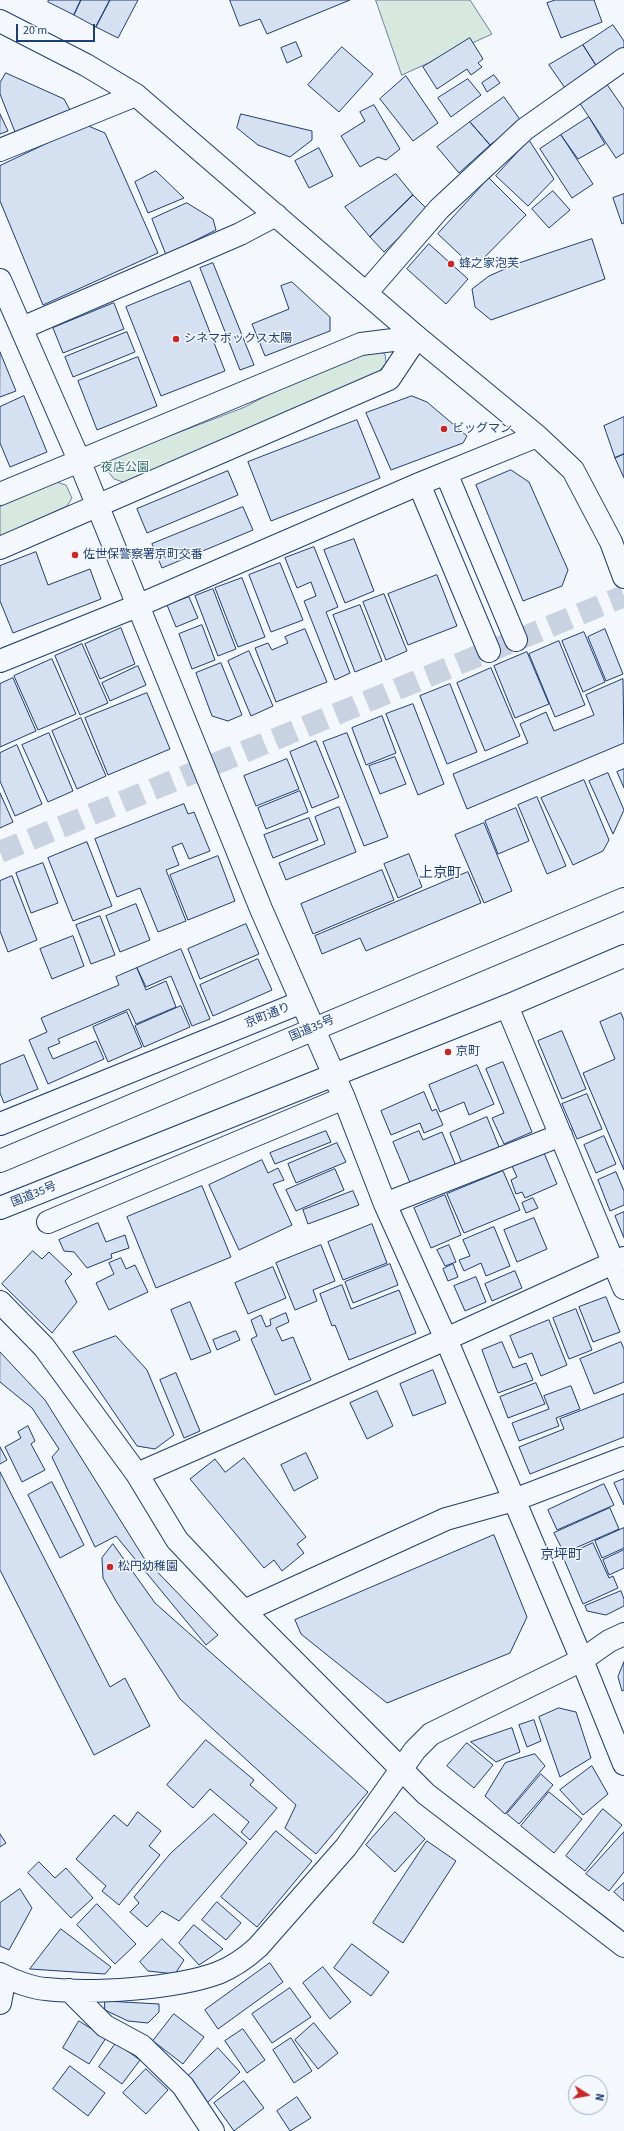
<!DOCTYPE html>
<meta charset="utf-8">
<style>
body{margin:0}
#map{position:relative;width:624px;height:2131px;overflow:hidden;background:#f4f7fb;font-family:"Source Sans 3",sans-serif}
canvas{display:block}
.north{position:absolute;left:568px;top:2075px;width:40px;height:40px;box-sizing:border-box;background:#f4f7fb;border:1px solid #9eadc5;border-radius:50%;rotate:101deg;font-size:11px;font-weight:700;line-height:16px;text-align:center;color:#1d3f73}
.north::after{content:'';display:block;margin:auto;width:14px;height:18px;background:#c62828;clip-path:polygon(50% 0,100% 100%,50% 72%,0 100%)}
.scale{position:absolute;left:16px;top:24px;width:79px;height:18px;box-sizing:border-box;border:2px solid #1d3f73;border-top:0;padding-left:5px;font-size:12px;line-height:14px;white-space:nowrap;color:#1d3f73;-webkit-text-stroke:3px #f4f7fb;paint-order:stroke}
</style>
<div id="map">
<canvas width="624" height="2131"></canvas>
<div class="north">N</div>
<div class="scale">20 m</div>
</div>
<script>
const g = document.querySelector('canvas').getContext('2d');
g.lineJoin = 'round';
function paint(path, color) { g.fillStyle = color; g.fill(path, 'evenodd'); }
function strokePath(path, color, width, dash) { g.strokeStyle = color; g.lineWidth = width; g.lineCap = dash ? 'butt' : 'round'; g.setLineDash(dash || []); g.stroke(path); }
function label(font, color, halo, rows, align = 'center') {
  g.font = font + ' "Source Sans 3","Noto Sans JP",sans-serif'; g.lineWidth = 3; g.setLineDash([]); g.textBaseline = 'middle'; g.strokeStyle = halo; g.fillStyle = color; for (const [text, x, y, turn = 0] of rows) {
    g.save(); g.translate(x, y); g.rotate((+turn || 0) * Math.PI / 180); g.textAlign = isNaN(turn) ? turn : align; if (halo) g.strokeText(text, 0, 0); g.fillText(text, 0, 0); g.restore();
  }
}
const green = new Path2D(`
 M376,0H470L492,34L402,75Z
 M377,350L385,354L386,363L377,374L126,483L114,479L107,470L112,458L245,407L290,383Z
 M56,482L66,485L72,498L67,506L0,536V507Z`);
paint(green, '#d7e8df');
strokePath(green, '#687fa3', 1);
const building = new Path2D(`
 M49,0H81L74,15L48,2Z
 M81,0H110L96,27L74,15Z
 M110,0H138L118,38L96,27Z
 M230,0H350L267,34L260,19L240,26Z
 M556,0H594L602,22L561,38L547,3Z
 M613,25L624,41V49L597,67L583,45Z
 M470,38L483,59L478,63L482,67L471,75L467,69L437,89L423,67Z
 M296,42L302,56L287,63L281,48Z
 M583,45L597,67L565,88L549,65Z
 M342,47L373,74L339,112L308,85Z
 M6,73L64,99L70,110L15,132L0,94V83Z
 M494,75L500,83L487,92L482,83Z
 M406,76L438,123L413,141L380,99Z
 M468,79L481,95L451,117L438,98Z
 M606,83L624,109V153L616,158L579,102Z
 M504,97L521,121L490,145L470,122Z
 M374,105L400,149L386,160L378,157L360,167L341,136L365,121L360,112Z
 M0,114L8,131L0,134Z
 M241,114L312,131V140L290,157L258,145L237,128Z
 M589,117L605,144L578,159L561,135Z
 M470,122L490,145L459,173L437,147Z
 M86,125L105,133L158,253L43,305L0,201V166Z
 M561,135L593,184L572,198L540,149Z
 M529,140L554,179L528,206L496,176Z
 M319,148L333,176L309,188L295,161Z
 M156,171L184,198L148,213L135,182Z
 M396,174L413,195L370,237L345,207Z
 M489,178L526,215L474,268L438,234Z
 M553,191L570,210L549,228L532,209Z
 M624,194V223L622,224L613,198Z
 M413,195L428,210L384,252L370,237Z
 M187,203L213,219L216,230L166,255L152,219Z
 M592,239L605,279L491,320L475,307L472,289L489,276L516,264Z
 M429,244L468,279L446,304L407,269Z
 M213,263L254,365L240,370L200,268Z
 M190,281L225,371L161,396L126,307Z
 M292,282L330,317V331L265,356L252,324L289,309L281,286Z
 M114,303L124,329L63,353L53,328Z
 M127,332L135,352L73,377L65,357Z
 M0,352L16,391L0,397Z
 M138,357L157,406L97,430L78,381Z
 M24,396L47,452L10,467L0,443V407Z
 M412,396L427,402L467,436L463,443L391,470L366,413Z
 M624,417V454L615,458L604,426Z
 M357,420L380,478L271,521L248,462Z
 M624,454V478L615,458Z
 M511,470L529,482L568,570L562,586L523,601L476,485Z
 M228,471L238,495L147,533L137,509Z
 M243,507L253,530L162,568L152,544Z
 M354,539L374,591L345,603L324,550Z
 M314,547L338,607L326,612L350,673L335,680L304,601L316,596L311,582L297,588L285,558Z
 M36,552L48,585L90,569L101,599L13,633L0,601V566Z
 M280,563L303,620L271,632L249,575Z
 M437,575L457,626L408,645L388,594Z
 M242,578L265,637L238,647L215,588Z
 M213,589L236,649L218,656L195,596Z
 M384,594L407,651L386,660L363,602Z
 M189,597L198,618L176,627L167,605Z
 M360,605L382,661L355,672L333,615Z
 M202,625L215,660L192,669L179,634Z
 M121,628L135,664L100,679L85,644Z
 M305,629L327,682L276,702L255,648L268,643L272,650L288,643L285,637Z
 M605,629L623,674L606,681L588,637Z
 M584,632L605,682L583,692L562,641Z
 M559,641L585,705L555,717L529,654Z
 M82,644L108,703L80,715L55,656Z
 M249,651L273,706L251,716L228,661Z
 M527,652L549,704L515,718L494,666Z
 M52,659L76,714L38,730L14,676Z
 M221,663L242,715L228,721L212,716L196,673Z
 M138,666L146,685L110,701L102,683Z
 M491,668L520,736L485,751L457,683Z
 M13,678L36,731L0,747V684Z
 M623,679L624,743L467,809L453,774L528,743L520,724L546,712L554,731L594,715L586,695Z
 M450,684L477,752L447,764L420,696Z
 M147,693L170,749L108,775L85,718Z
 M413,704L444,784L418,795L386,714Z
 M382,716L396,753L366,765L352,728Z
 M81,718L106,776L77,789L52,731Z
 M49,733L73,791L48,802L22,745Z
 M347,733L388,837L364,846L323,742Z
 M316,741L339,797L312,808L290,752Z
 M17,745L42,804L15,816L0,781V753Z
 M395,757L406,784L380,794L369,766Z
 M287,759L299,789L256,806L244,776Z
 M624,769V788L617,772Z
 M608,773L624,810L613,834L589,781Z
 M584,780L609,840L603,851L573,865L541,798Z
 M300,791L308,812L266,829L258,808Z
 M0,793L13,822L0,828Z
 M537,797L566,866L547,874L518,805Z
 M184,804L188,814L194,812L210,851L189,859L182,843L172,847L179,865L166,870L186,921L158,932L140,888L117,897L95,839Z
 M339,807L356,852L286,880L279,863L325,844L315,817Z
 M516,808L529,841L498,854L485,821Z
 M309,818L318,840L273,858L264,835Z
 M484,823L512,891L484,903L455,835Z
 M87,842L112,906L73,921L48,858Z
 M409,854L422,887L398,898L384,864Z
 M218,856L235,901L188,920L170,875Z
 M43,863L58,903L31,913L16,873Z
 M382,870L394,900L313,934L301,904Z
 M468,872L481,903L366,951L360,938L322,954L315,936Z
 M12,876L37,940L8,952L0,931V881Z
 M136,904L150,940L120,952L106,916Z
 M100,916L115,955L91,964L76,925Z
 M246,924L259,954L200,979L188,949Z
 M73,936L84,966L52,979L40,949Z
 M181,949L210,1019L192,1026L171,976L146,987L137,968Z
 M258,959L272,990L213,1016L200,985Z
 M137,968L146,990L166,981L176,1007L136,1024L129,1009L58,1039L60,1043L48,1048L53,1059L96,1041L104,1059L48,1084L29,1040L47,1032L41,1018L119,985L116,977Z
 M181,1006L190,1027L144,1047L135,1026Z
 M127,1012L142,1047L108,1062L93,1027Z
 M621,1013L624,1020V1170L583,1073L615,1059L600,1022Z
 M562,1031L586,1089L562,1099L538,1041Z
 M24,1055L38,1089L4,1103L0,1093V1065Z
 M503,1062L532,1132L504,1144L492,1118L504,1113L486,1069Z
 M477,1065L494,1104L469,1115L464,1102L440,1112L429,1085Z
 M424,1092L432,1111L436,1109L443,1125L424,1133L420,1123L391,1135L381,1111Z
 M587,1094L602,1129L577,1139L562,1104Z
 M487,1117L499,1147L462,1163L450,1133Z
 M326,1131L331,1142L275,1164L270,1153Z
 M419,1131L423,1140L442,1132L456,1166L411,1185L393,1142Z
 M604,1136L616,1164L596,1173L584,1145Z
 M337,1143L346,1162L296,1183L288,1164Z
 M544,1153L557,1184L525,1198L522,1192L516,1194L511,1180L517,1177L512,1166Z
 M262,1160L268,1173L278,1168L284,1180L273,1184L292,1225L239,1250L209,1185Z
 M335,1169L344,1190L296,1211L286,1190Z
 M503,1171L520,1210L464,1233L447,1194Z
 M616,1172L624,1191V1205L610,1211L598,1180Z
 M202,1186L231,1257L156,1288L127,1217Z
 M353,1191L359,1205L308,1224L303,1210Z
 M445,1195L461,1235L431,1248L414,1208Z
 M533,1198L538,1208L526,1213L522,1203Z
 M624,1212V1238L615,1216Z
 M534,1218L547,1249L517,1262L504,1230Z
 M98,1223L106,1242L125,1235L129,1248L111,1254L112,1258L87,1268L74,1252L64,1251L59,1240Z
 M372,1224L387,1263L343,1280L328,1242Z
 M494,1227L510,1266L486,1276L481,1263L464,1271L459,1260L470,1256L463,1240Z
 M321,1245L335,1281L313,1290L317,1301L295,1310L276,1263Z
 M449,1245L456,1262L445,1266L437,1250Z
 M33,1251L42,1259L49,1252L72,1274L65,1281L77,1302L52,1333L2,1284Z
 M121,1258L126,1269L135,1265L148,1292L109,1310L96,1283L114,1274L109,1263Z
 M390,1264L398,1285L353,1303L345,1282Z
 M453,1264L458,1277L448,1281L443,1269Z
 M273,1267L286,1298L248,1314L235,1283Z
 M515,1271L522,1288L492,1301L485,1284Z
 M476,1277L486,1302L465,1311L454,1286Z
 M342,1285L351,1309L399,1290L416,1333L349,1360L335,1325L332,1326L320,1294Z
 M606,1297L620,1332L593,1342L579,1307Z
 M190,1302L211,1352L191,1360L171,1310Z
 M576,1309L592,1350L569,1359L553,1318Z
 M286,1313L289,1322L276,1328L282,1341L293,1337L311,1380L275,1395L251,1339L257,1336L251,1320L261,1315L266,1327L271,1325L270,1320Z
 M549,1320L567,1365L541,1376L532,1353L519,1358L510,1336Z
 M236,1331L240,1340L217,1350L213,1340Z
 M116,1336L147,1370L174,1435L155,1449L137,1446L73,1352Z
 M502,1342L513,1368L526,1363L533,1380L498,1393L482,1350Z
 M621,1342L624,1349V1382L594,1394L580,1359Z
 M0,1352L45,1400L144,1558L218,1635L206,1645L116,1536L95,1547L52,1457L59,1449L32,1408L0,1382Z
 M433,1370L446,1403L413,1416L400,1384Z
 M176,1373L200,1431L184,1438L160,1380Z
 M536,1383L545,1404L508,1418L500,1397Z
 M571,1386L580,1409L556,1418L559,1426L519,1441L512,1423L549,1409L544,1396Z
 M377,1391L393,1426L367,1439L350,1403Z
 M624,1394V1437L530,1474L519,1447L564,1429L560,1419Z
 M28,1426L35,1441L31,1444L45,1470L22,1482L5,1447L21,1438L18,1432Z
 M0,1447L7,1460L0,1464Z
 M306,1453L318,1478L294,1491L281,1465Z
 M244,1458L306,1537L297,1544L304,1553L282,1571L274,1560L264,1568L190,1479L215,1459L225,1472Z
 M0,1472L110,1687L125,1678L150,1726L94,1755L0,1570Z
 M624,1479V1505L614,1483Z
 M52,1482L84,1545L60,1558L28,1495Z
 M604,1484L614,1505L557,1530L548,1510Z
 M610,1508L619,1529L564,1553L554,1533Z
 M624,1528V1548L602,1558L595,1541Z
 M494,1535L527,1617L510,1653L387,1703L301,1634L295,1620Z
 M593,1543L609,1578L613,1576L618,1588L583,1604L563,1557Z
 M113,1544L155,1603L368,1792L316,1854L285,1828L296,1805L180,1699L116,1601L103,1578L102,1558Z
 M624,1550V1568L609,1575L603,1560Z
 M621,1591L624,1599V1606L606,1615L587,1611L585,1606Z
 M624,1662V1690L622,1691L618,1677Z
 M559,1708L576,1712L591,1758L560,1777L539,1717Z
 M534,1720L541,1741L527,1747L519,1725Z
 M512,1728L520,1752L496,1762L471,1742Z
 M206,1740L254,1780L250,1785L277,1808L250,1840L241,1832L249,1822L210,1789L193,1808L167,1785Z
 M467,1743L493,1765L474,1788L447,1766Z
 M535,1754L545,1766L505,1814L485,1796L505,1763Z
 M592,1766L608,1794L583,1815L560,1790Z
 M541,1774L553,1785L519,1824L507,1814Z
 M549,1792L582,1819L554,1853L521,1826Z
 M603,1809L622,1825L585,1871L566,1856Z
 M138,1812L161,1831L149,1846L160,1855L119,1905L102,1891L106,1886L76,1859L114,1815L127,1826Z
 M395,1812L425,1839L395,1872L366,1845Z
 M214,1814L247,1843L179,1921L162,1911L147,1927L130,1912L139,1903L134,1897L170,1854Z
 M276,1831L312,1861L257,1927L221,1897Z
 M624,1832V1872L609,1891L586,1874Z
 M0,1834L6,1843L0,1847Z
 M427,1841L456,1861L403,1943L373,1923Z
 M39,1862L55,1878L66,1868L93,1898L71,1918L28,1873Z
 M624,1883V1901L614,1892Z
 M20,1889L32,1908L9,1950L0,1946V1903Z
 M217,1902L241,1923L226,1940L202,1920Z
 M97,1904L136,1944L115,1964L77,1925Z
 M194,1925L223,1949L199,1965L179,1943Z
 M61,1929L111,1967L105,1974L30,1969Z
 M162,1939L184,1960L175,1974L148,1971L140,1962Z
 M352,1944L389,1972L371,1996L334,1968Z
 M270,1963L283,1982L218,2029L205,2010Z
 M323,1967L351,2002L330,2019L303,1983Z
 M290,1988L311,2017L272,2043L252,2014Z
 M105,2001L159,2004V2012L148,2023L128,2021L105,2010Z
 M174,2014L204,2037L183,2064L153,2041Z
 M79,2021L106,2038L89,2064L63,2048Z
 M314,2023L338,2053L318,2069L295,2040Z
 M243,2029L265,2060L247,2073L225,2041Z
 M291,2038L312,2071L294,2083L273,2050Z
 M116,2043L140,2060L122,2084L99,2067Z
 M218,2048L240,2072L207,2103L185,2079Z
 M70,2066L105,2093L88,2116L53,2089Z
 M146,2069L168,2090L146,2114L123,2093Z
 M244,2081L264,2108L234,2131L214,2103Z
 M297,2097L311,2118L290,2131L277,2111Z`);
paint(building, '#d5e0f0');
strokePath(building, '#1d3f73', 1);
strokePath(new Path2D(`
 M0,852L624,596`), '#c9d2e0', 22, [22, 11]);
const minor = new Path2D(`
 M0,21L86,65L136,95L417,337L537,436L573,470L611,542L624,577
 M0,150L136,95
 M0,280L79,460L261,909L344,1098L385,1204L446,1339L582,1660L624,1764
 M366,293L439,209L525,129L624,59
 M22,328L240,234L276,215
 M446,473L516,640
 M419,484L489,651
 M0,494L361,344L417,337
 M0,548L389,379L417,337
 M0,661L137,606L419,484L537,436
 M507,1006L624,1288
 M0,1124L302,1002
 M385,1204L561,1135
 M48,1222L344,1098
 M0,1302L44,1347L137,1474L177,1540L244,1611L426,1794L624,1946
 M137,1474L446,1339L624,1258
 M244,1611L446,1519L514,1500L624,1458
 M0,1974C13,1981 32,1988 46,1989C92,1994 174,1989 218,1973C233,1967 246,1958 258,1947L346,1847L415,1750L431,1734L582,1660L609,1641L624,1634
 M69,1990L105,2026L142,2046L183,2086L213,2131
 M0,2003L5,1977`);
const highway = new Path2D(`
 M0,1161L624,899
 M0,1208L507,1006L624,956`);
strokePath(minor, '#1d3f73', 24);
strokePath(highway, '#1d3f73', 24);
strokePath(minor, '#f4f7fb', 22);
strokePath(highway, '#f4f7fb', 22);
for (const [x, y, r, color] of [
 [451,264,4,"#c62828"],
 [176,339,4,"#c62828"],
 [444,429,4,"#c62828"],
 [75,555,4,"#c62828"],
 [448,1052,4,"#c62828"],
 [110,1567,4,"#c62828"]
]) { const dot = new Path2D(); dot.arc(x, y, r, 0, 2 * Math.PI); g.fillStyle = color; g.fill(dot); strokePath(dot, '#f4f7fb', 1.5); }
label('12px', '#1d3f73', '#f4f7fb', [
 ["蜂之家泡芙",459,264],
 ["シネマボックス太陽",184,339],
 ["ビッグマン",452,429],
 ["佐世保警察署京町交番",83,555],
 ["京町",456,1052],
 ["松円幼稚園",118,1567]
], 'left');
label('12px', '#2c6c60', '#f4f7fb', [
 ["夜店公園",125,468]
]);
label('12px', '#1d3f73', '#f4f7fb', [
 ["京町通り",268,1016,-22],
 ["国道35号",312,1029,-23],
 ["国道35号",34,1195,-22]
]);
label('14px', '#1d3f73', '#f4f7fb', [
 ["上京町",440,874],
 ["京坪町",561,1556]
]);
</script>
